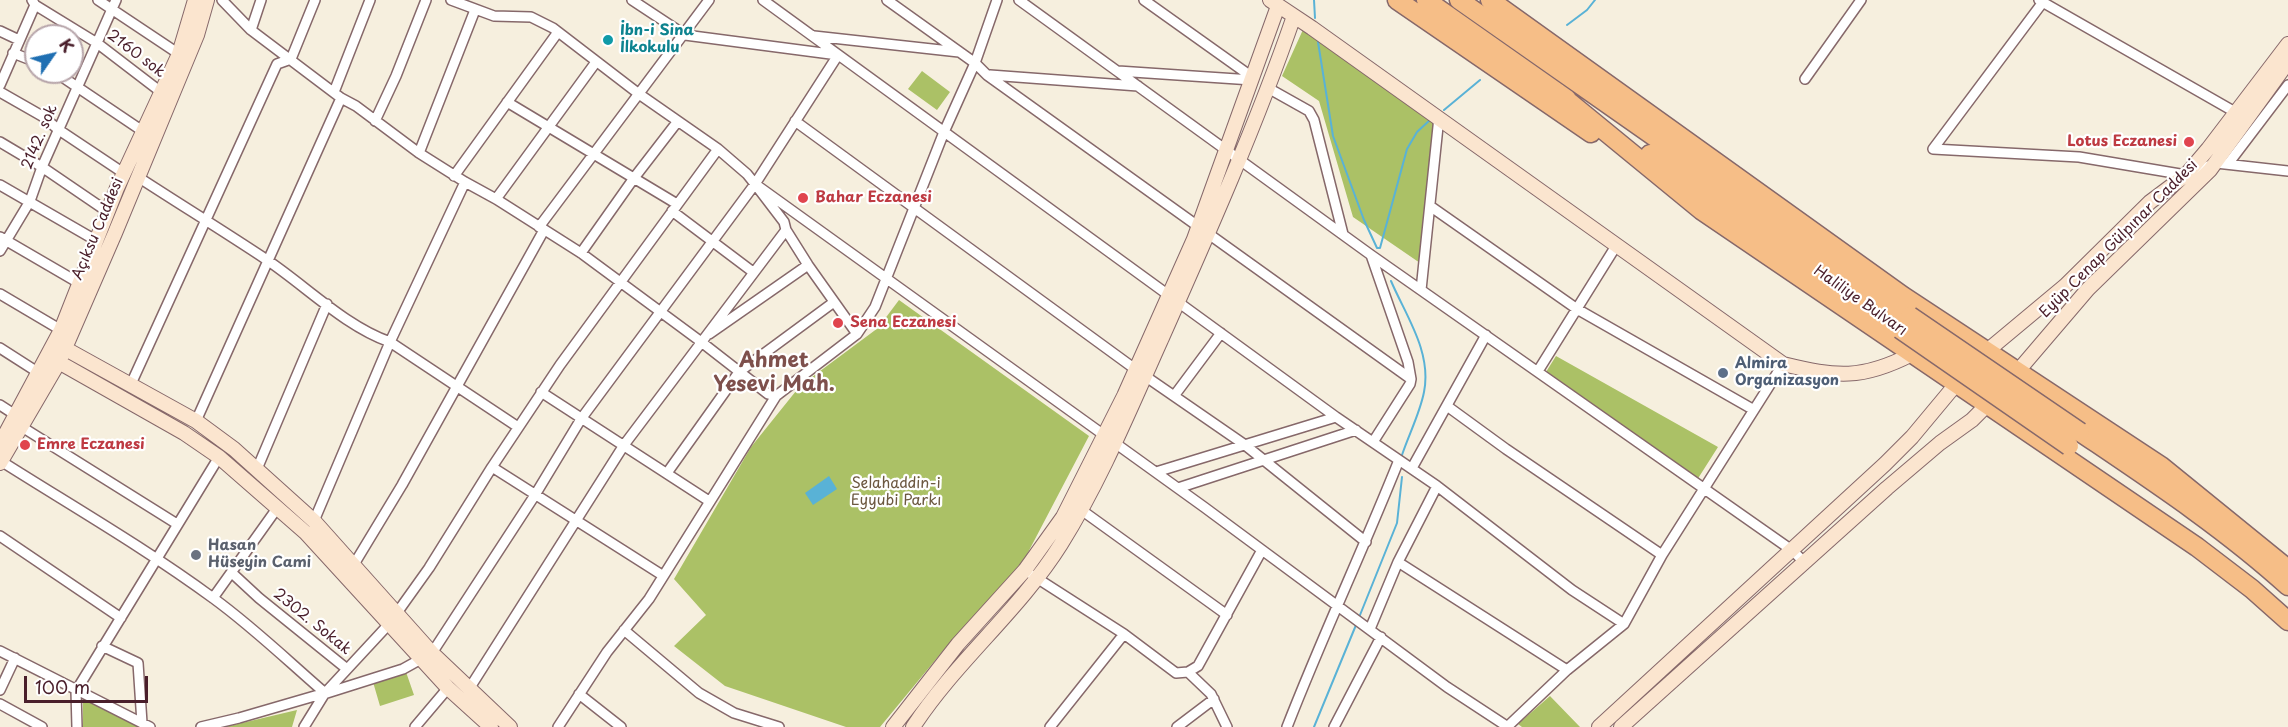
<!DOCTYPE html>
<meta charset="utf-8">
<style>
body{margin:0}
#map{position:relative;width:2288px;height:727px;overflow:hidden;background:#f6efde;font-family:"Playpen Sans",sans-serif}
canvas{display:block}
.north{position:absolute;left:24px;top:24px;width:60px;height:60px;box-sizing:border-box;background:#fff;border:2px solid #b7a5aa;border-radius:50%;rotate:56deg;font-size:16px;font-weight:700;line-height:24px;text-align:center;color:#4a1f2b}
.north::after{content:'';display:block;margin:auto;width:21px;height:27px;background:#1f6fb2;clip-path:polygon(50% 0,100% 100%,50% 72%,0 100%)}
.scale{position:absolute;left:24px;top:676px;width:124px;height:27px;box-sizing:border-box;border:3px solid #4a1f2b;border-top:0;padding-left:8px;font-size:18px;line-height:21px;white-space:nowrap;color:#4a1f2b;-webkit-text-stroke:4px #fff;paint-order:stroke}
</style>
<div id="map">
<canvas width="2288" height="727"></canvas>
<div class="north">K</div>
<div class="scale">100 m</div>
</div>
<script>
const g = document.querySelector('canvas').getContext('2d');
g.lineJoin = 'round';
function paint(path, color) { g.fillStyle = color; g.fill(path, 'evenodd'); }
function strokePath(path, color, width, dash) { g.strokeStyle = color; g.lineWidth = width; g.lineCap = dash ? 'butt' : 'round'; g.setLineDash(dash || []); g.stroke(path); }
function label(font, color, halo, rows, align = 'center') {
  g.font = font + ' "Playpen Sans",sans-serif'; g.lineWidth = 4.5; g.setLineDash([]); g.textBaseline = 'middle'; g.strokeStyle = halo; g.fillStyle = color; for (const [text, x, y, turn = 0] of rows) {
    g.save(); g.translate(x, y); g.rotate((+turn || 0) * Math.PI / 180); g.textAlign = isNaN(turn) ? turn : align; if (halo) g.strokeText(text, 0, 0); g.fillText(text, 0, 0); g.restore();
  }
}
paint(new Path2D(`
 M1306,23L1434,117L1420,263L1353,217L1319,101L1282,76Z
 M922,71L950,92L937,110L908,89Z
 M899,300L1089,436L1023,562L942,652L880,727H846L725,686L674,646L706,615L674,579L751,447L800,386L878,328Z
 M1556,356L1718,447L1697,480L1546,372Z
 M406,672L414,695L380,706L373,682Z
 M83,696L139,727H83Z
 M1550,696L1580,727H1522L1518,724Z
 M297,710L292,727H225Z`), '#abc166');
paint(new Path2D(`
 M829,476L837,489L813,505L805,493Z`), '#59b2d6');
strokePath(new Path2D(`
 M1314,0L1315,18
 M1567,25L1587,10L1595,0
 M1318,42L1333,136L1364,220L1377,248
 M1444,110L1480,80
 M1377,248H1380L1407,149L1417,132L1431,119
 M1391,281C1406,316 1432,352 1424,392C1420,413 1409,434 1402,455
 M1358,620L1397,523L1402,477
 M1314,727L1356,625`), '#59b2d6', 2);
const street = new Path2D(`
 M32,0L35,5L97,43L161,92
 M98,0L179,54
 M222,0L251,30L341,98L356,106L419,153L465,182L496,199L581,253L700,341L768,394L776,396
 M451,0L494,16L531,17L553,28L639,94L718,149L747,174L755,184L1204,507L1447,687L1508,727
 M632,0L685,35L838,55L755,184L784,222L786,230L808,265L857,334
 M763,0L1336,417L1437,486L1572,590L1624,624
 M887,0L975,63L987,75L1411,379
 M1019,0L1371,255L1793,551L1804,562
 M1144,0L1252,77
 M2039,0L2235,112
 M2043,2L1933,149L2079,157L2186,175L2216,163L2288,171
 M251,30L261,0
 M0,31L19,40
 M814,36L959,52
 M13,53L36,62
 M1118,71L1252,80
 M55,72L144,132
 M990,75L1138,86
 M1805,79L1861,0
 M0,85L35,5
 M1268,88L1309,111L1314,120L1343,234
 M0,92L42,116L59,130L125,174
 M334,92L370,0
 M507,102L677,204
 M375,121L396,76L426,0
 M795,121L1135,369
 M0,142L42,167L108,212
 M419,153L475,10
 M2228,164L2288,85
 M454,176L558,32
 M138,177C181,205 225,232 267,260C307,287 345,326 390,342L314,521
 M465,182L390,342L518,427
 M0,185L97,241
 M496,199L596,62
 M1430,206L1577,309L1754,410
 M672,211L753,272
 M539,227L709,0
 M0,237L79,283
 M0,251L30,201L42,167L116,0
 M581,253L634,178L678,121
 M1371,255L1408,362L1411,379L1410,384L1373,442
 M1421,290L1439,117
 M0,294L61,330
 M709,334L808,265
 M0,348L39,373
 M1538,371L1616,246
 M1145,376L1245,445L1366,542
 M131,384L277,64L291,59L315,0
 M541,392L709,501
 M1174,396L1221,333
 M0,405L17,416
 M1447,406L1506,449L1662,555
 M196,421L341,98
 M22,427L177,524
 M1,461C72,506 145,548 213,598C253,627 288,661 325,693L304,727
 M492,467L662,575
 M1412,468L1486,335
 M257,469L327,304
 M1156,472L1336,417
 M667,473L739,372L834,302
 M1178,488L1356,430
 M1080,509L1227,615
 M0,536L121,618
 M1398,562L1567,670
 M353,566L402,485L544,230
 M232,573L259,598L347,669
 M1032,575L1124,634L1176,673L1188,672L1198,666L1262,550
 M213,598L278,507
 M1370,629L1398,562L1437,486
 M624,630L699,693L734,713L779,727
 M102,646L138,663L142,723
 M0,651L150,727
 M432,653L535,495L581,419L755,184
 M1188,672L1211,694L1227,727
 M469,689L624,445L786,230
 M0,690L15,658
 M327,693L403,669L421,659
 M579,694L621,727
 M0,704L42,727
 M77,727L76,691L219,457
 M201,727L239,718L325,693L389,624L429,568L492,467L560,365L718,149
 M415,727L448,688
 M558,727L607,652L649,599L776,396L857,334L875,307L944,132L975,63L997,0
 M1050,727L1124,634
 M1177,727L1214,699
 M1287,727C1322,637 1363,550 1399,460
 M1334,727L1381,637
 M1507,727L1567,670L1624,624L1662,555L1783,364`);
const secondary = new Path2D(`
 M1270,0L1312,28L1783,364C1836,377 1862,380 1912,354
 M55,343L196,421L234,449L314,521L432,653L510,727
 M48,356L184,433L219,457L306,533L448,688L491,727
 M1981,356L2065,286L2150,202L2186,175L2208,149L2288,44
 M2012,378L2088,289L2210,170L2288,62
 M0,444L61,330L117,188L179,54L195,0
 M0,463L59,362L115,233L197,35L207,0
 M893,727L958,644L1025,570L1063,517L1124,396L1194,239L1278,6
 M913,727C956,661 1019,611 1061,544C1101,480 1130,409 1161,340C1208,234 1256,126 1294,16
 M1599,727L1885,464L1912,437L1962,377
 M1621,727L1887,488L1940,443L1972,420L1993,399`);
const highway = new Path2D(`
 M1397,0L1591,133
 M1426,0L1567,99
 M1459,0L1910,316
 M1490,0L1903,296L2161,466L2288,569
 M1557,92L1701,210L2197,547L2252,589L2288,621
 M1650,154L1900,329
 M2080,432C2151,480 2224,528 2288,586`);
strokePath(street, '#86686a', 12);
strokePath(secondary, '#86686a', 16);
strokePath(highway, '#86686a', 21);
strokePath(street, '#fff', 9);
strokePath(secondary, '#fbe5cf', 14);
strokePath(highway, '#f6be87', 18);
const highwayBridge = new Path2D(`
 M1910,316L2080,432
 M1900,329L2069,446`);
strokePath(highwayBridge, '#86686a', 21, []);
strokePath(highwayBridge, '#f6be87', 18);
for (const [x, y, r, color] of [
 [608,40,6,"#0f9aa8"],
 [2189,142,6,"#e0444e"],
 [803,198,6,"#e0444e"],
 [838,323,6,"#e0444e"],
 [1723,373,6,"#5c6f8a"],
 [25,445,6,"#e0444e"],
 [196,555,6,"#6b7280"]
]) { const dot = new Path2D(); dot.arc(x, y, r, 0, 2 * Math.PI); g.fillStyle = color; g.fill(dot); strokePath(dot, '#fff', 2); }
label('bold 15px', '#0d838f', '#fff', [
 ["İbn-i Sina",620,31],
 ["İlkokulu",620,48]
], 'left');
label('15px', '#4a1f2b', '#fff', [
 ["2160 sok",136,54,37],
 ["2142. sok",40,137,-67],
 ["Açıksu Caddesi",98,229,-67],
 ["Eyüp Cenap Gülpınar Caddesi",2119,239,-45],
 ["Haliliye Bulvarı",1860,301,35],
 ["2302. Sokak",312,622,39]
]);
label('bold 15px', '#be3a42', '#fff', [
 ["Lotus Eczanesi",2177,142,"right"],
 ["Bahar Eczanesi",815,198],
 ["Sena Eczanesi",850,323],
 ["Emre Eczanesi",37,445]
], 'left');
label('bold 15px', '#4e5e75', '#fff', [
 ["Almira",1735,364],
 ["Organizasyon",1735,381]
], 'left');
label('15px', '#6c5840', '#fff', [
 ["Selahaddin-i",896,484],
 ["Eyyubi Parkı",896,501]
]);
label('bold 15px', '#5b616d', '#fff', [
 ["Hasan",208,546],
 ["Hüseyin Cami",208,563]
], 'left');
label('bold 21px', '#7e504c', '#fff', [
 ["Ahmet",774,361],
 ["Yesevi Mah.",774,385]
]);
</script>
